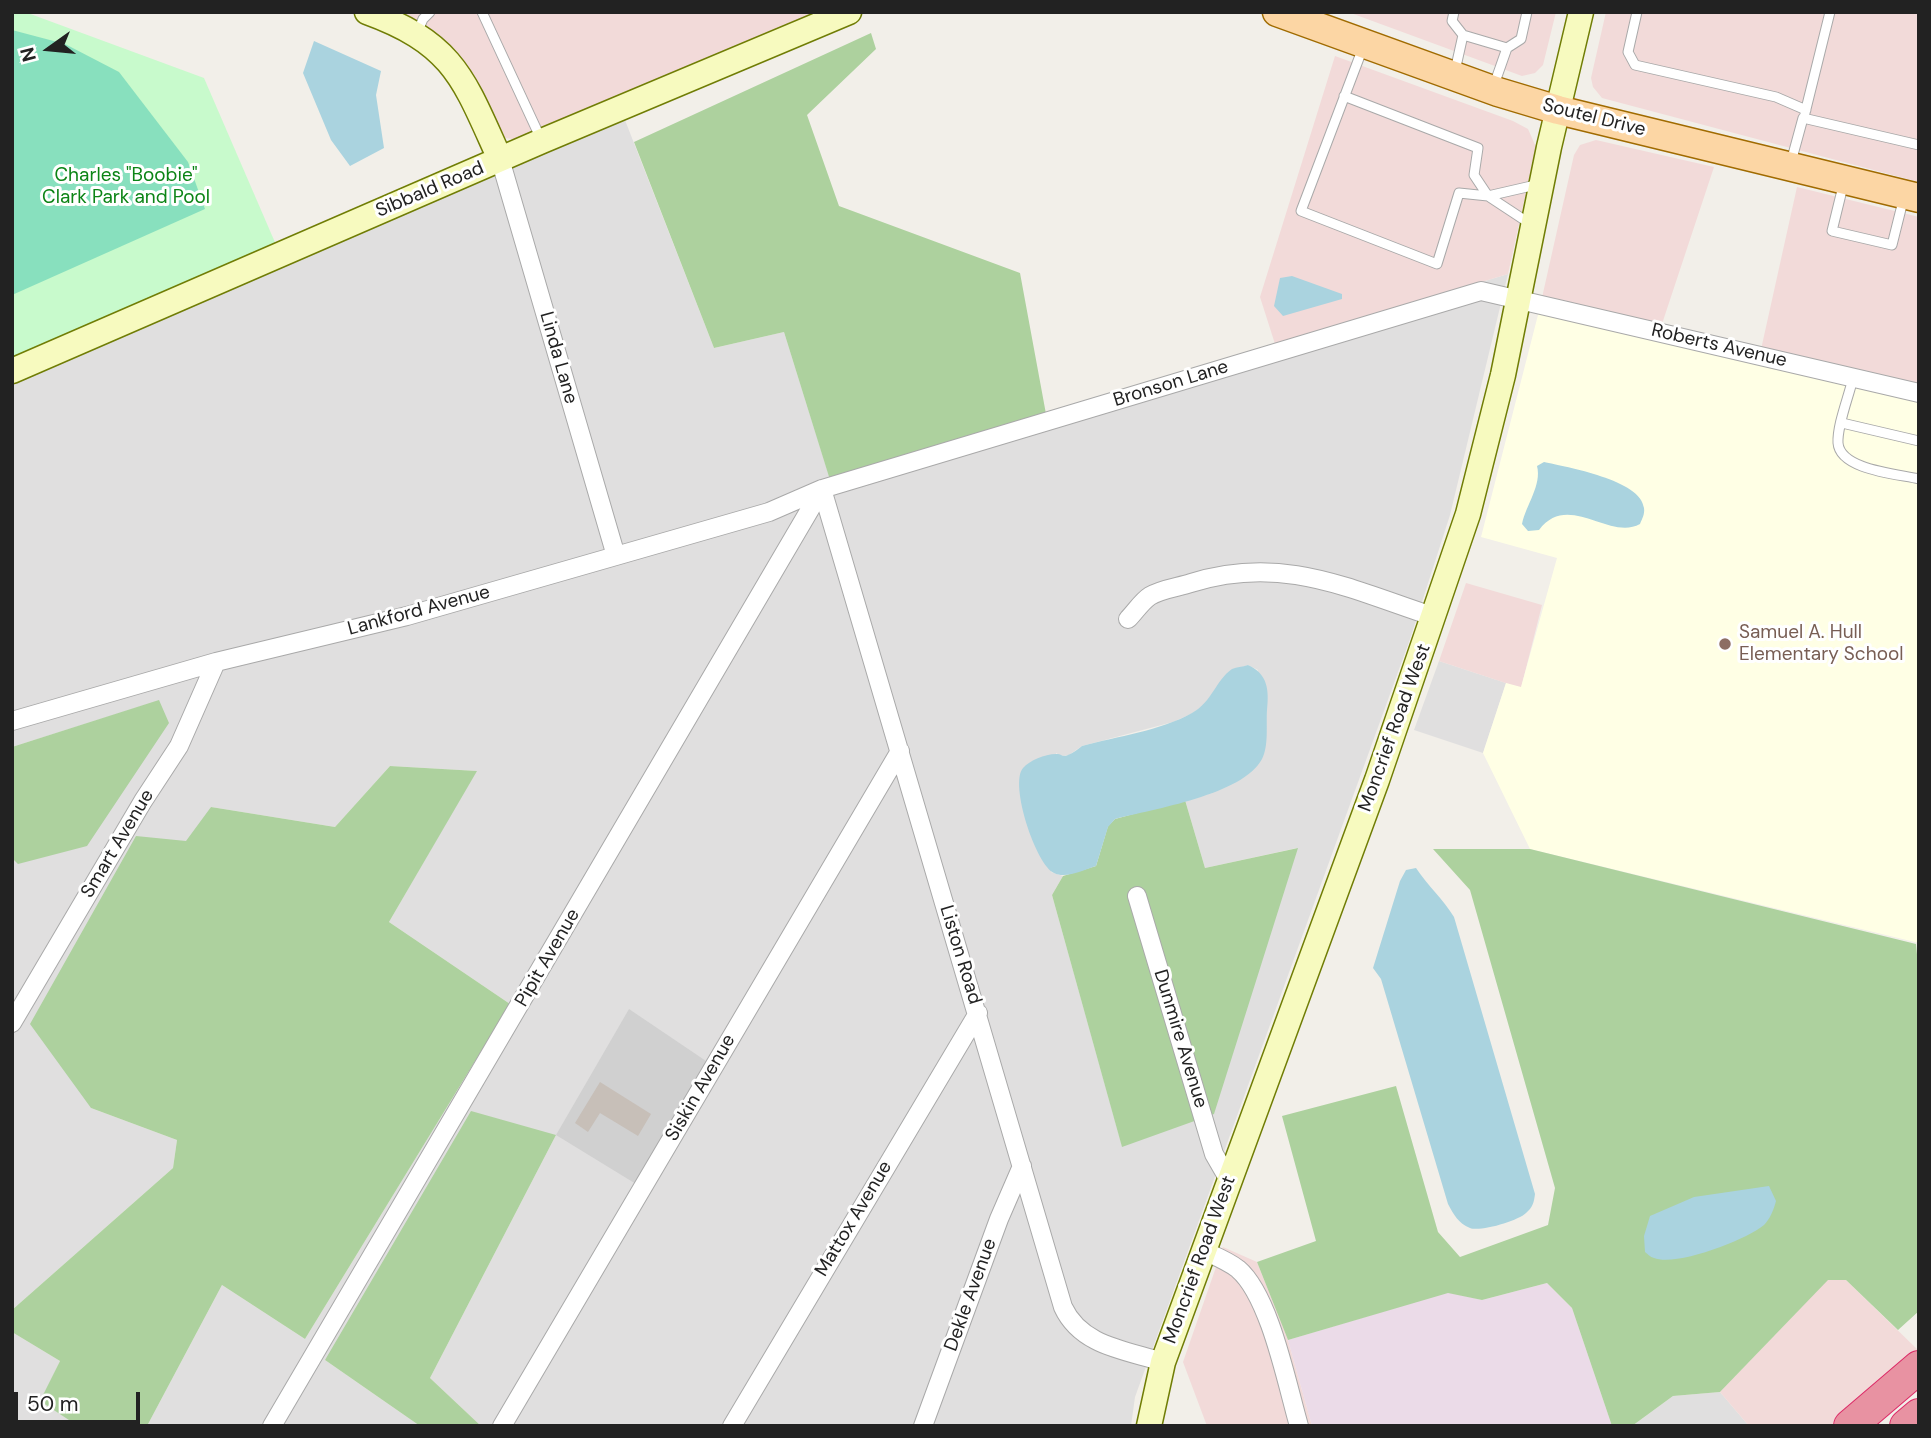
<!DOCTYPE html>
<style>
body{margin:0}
#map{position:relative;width:1931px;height:1438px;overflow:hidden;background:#f2efe9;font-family:"DM Sans",sans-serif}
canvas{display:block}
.frame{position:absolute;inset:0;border:14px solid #222;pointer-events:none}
.north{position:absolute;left:14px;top:14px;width:70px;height:70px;-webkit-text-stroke:5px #fff;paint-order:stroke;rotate:255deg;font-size:19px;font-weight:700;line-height:28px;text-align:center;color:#222}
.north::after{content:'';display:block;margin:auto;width:24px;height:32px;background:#222;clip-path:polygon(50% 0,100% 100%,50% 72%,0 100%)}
.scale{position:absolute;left:14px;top:1392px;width:126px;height:32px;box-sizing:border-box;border:4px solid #222;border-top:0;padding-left:9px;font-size:21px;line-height:24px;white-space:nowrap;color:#222;-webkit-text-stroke:5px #fff;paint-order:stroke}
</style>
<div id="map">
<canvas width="1931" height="1438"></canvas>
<div class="frame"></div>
<div class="north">N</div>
<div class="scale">50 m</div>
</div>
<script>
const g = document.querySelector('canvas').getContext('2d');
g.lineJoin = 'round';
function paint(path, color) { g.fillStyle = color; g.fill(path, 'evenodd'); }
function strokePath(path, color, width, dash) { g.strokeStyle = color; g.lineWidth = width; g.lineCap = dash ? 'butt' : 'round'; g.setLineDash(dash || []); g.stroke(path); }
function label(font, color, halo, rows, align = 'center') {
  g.font = font + ' "DM Sans",sans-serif'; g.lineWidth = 6; g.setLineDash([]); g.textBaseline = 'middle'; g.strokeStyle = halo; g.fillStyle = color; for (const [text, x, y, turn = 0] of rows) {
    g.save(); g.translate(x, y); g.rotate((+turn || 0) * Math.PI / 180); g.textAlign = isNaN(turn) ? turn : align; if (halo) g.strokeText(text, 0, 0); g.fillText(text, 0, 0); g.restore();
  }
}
paint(new Path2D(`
 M623,115L714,348L784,332L830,479L1508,274L1450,515L1410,639L1135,1397L1131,1426H481L430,1378L556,1135L325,1360L420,1426H147L222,1285L305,1339L510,1004L389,922L476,771L390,766L335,827L211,807L91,1108L177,1140L173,1168L12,1310V858L19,863L158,701L12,747V379ZM1248,665L1258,670L1212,793L1185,800L1205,868L1297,848L1122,1146L1052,895L1063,876L1051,872L1056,753L1061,756L1069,755L1082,746L1173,722L1191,714L1205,705L1229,672Z
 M1439,661L1506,683L1483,753L1414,730Z
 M12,1332L60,1361L41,1401L78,1426H12Z
 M1720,1392L1749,1426H1632L1673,1396Z`), '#e0dfdf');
paint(new Path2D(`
 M408,12H827L520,140L505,138L497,130L402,16Z
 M1348,12H1556L1543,65L1535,73L1522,76Z
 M1606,12H1919V182L1602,98L1593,87L1591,78Z
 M1335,56L1513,121L1528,129L1536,147L1508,274L1275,344L1260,297Z
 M1596,140L1714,167L1657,339L1539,311L1574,155L1580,145Z
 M1797,187L1919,217V402L1758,363Z
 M1466,583L1542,605L1521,688L1439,661Z
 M1223,1247L1257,1262L1288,1340L1312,1426H1207L1183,1362Z
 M1827,1280H1846L1919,1351V1358L1839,1426H1749L1720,1392Z`), '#f2dad9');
paint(new Path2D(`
 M1547,1283L1572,1308L1612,1426H1312L1288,1340L1448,1292L1482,1300Z`), '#ebdbe8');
paint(new Path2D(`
 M1539,311L1919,402V943L1530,849L1483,753L1506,683L1521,687L1557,558L1481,537Z`), '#ffffe5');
paint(new Path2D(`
 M629,1009L709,1063L636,1184L556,1135Z`), '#d0d0d0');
paint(new Path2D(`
 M871,33L876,49L807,115L839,206L1020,273L1046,414L830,480L784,332L714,348L634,142Z
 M159,700L169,723L87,846L18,864L12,858V747Z
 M390,766L477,771L389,922L510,1004L305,1339L222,1285L147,1426H78L40,1401L60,1361L12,1332V1310L173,1168L177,1140L91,1108L30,1024L136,836L186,841L211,807L335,827Z
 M1185,800L1205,868L1298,848L1214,1114L1122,1147L1052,895L1063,876L1096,866L1108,826L1115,819Z
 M1433,849H1530L1916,944L1919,975V1311L1898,1330L1846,1280H1828L1720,1392L1673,1396L1632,1426H1612L1572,1308L1547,1283L1482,1300L1448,1293L1288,1340L1257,1262L1316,1241L1282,1116L1396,1086L1438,1232L1460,1257L1548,1225L1555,1188L1470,890Z
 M471,1111L556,1135L430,1378L481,1426H420L325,1360Z`), '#add19e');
paint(new Path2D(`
 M12,12H25L204,78L277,247L12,362Z`), '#c8facc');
paint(new Path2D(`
 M12,30L65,44L119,72L188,162L205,209L12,295Z`), '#88e0be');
paint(new Path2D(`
 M314,41L381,71L376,95L384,148L350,166L331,140L303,73Z
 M1292,276L1342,294V299L1283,316L1274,306L1280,278Z
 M1544,462C1566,467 1642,480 1644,508C1645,514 1642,519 1640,524C1609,541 1568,491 1539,530L1528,531L1522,524C1526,505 1542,485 1537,466Z
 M1248,665C1268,674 1269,690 1267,710C1266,724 1269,746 1262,759C1243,795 1153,809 1115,819L1108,827L1096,866C1083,870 1066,879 1054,873C1036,865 1009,784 1023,768C1030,760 1047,753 1058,754C1063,755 1062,757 1068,755C1073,753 1078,749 1082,746C1118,736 1160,731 1192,713C1212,702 1216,680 1232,669C1237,667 1242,667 1248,665Z
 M1416,868C1428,886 1443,899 1454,917L1535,1194C1534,1202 1533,1207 1526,1213C1518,1221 1480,1232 1470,1228C1458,1223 1454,1215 1448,1204L1381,979L1373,968L1400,881L1406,870Z
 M1769,1186L1776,1201C1774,1209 1770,1219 1764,1225C1746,1240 1676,1267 1654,1258C1650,1257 1648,1254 1645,1252L1644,1236L1650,1216L1694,1197Z`), '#aad3df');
paint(new Path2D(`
 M600,1082L651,1114L638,1136L600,1113L588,1132L575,1123Z`), '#c7bfb8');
const lane = new Path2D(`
 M482,12L541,139
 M1454,12L1452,21L1463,35
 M1637,12L1628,52L1635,65L1776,97L1806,110
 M417,33L423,19L430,12
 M1364,45L1301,211L1437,264L1459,193L1488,196L1540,184
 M1507,48L1521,39L1527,12
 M1455,71L1463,35L1507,48L1494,85
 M1344,96L1478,148L1474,175L1488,196L1532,225
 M1805,113L1830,12
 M1791,162L1803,118L1919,145
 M1844,182L1832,231L1892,245L1904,197
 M1853,378C1849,396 1837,425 1838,443C1840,470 1898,474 1919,479
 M1842,423L1919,441`);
const street = new Path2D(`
 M500,159L616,556
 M822,489L1063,1307C1081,1346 1125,1350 1163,1362
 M1128,619C1135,612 1142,601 1150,596C1161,589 1179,587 1191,583C1283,554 1349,589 1435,617
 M12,721L216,662L407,616L769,512L822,489L1481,291L1919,393
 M1137,896L1214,1154L1229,1180
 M12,1023L143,801L179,746L216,662
 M1204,1251C1215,1256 1228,1261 1238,1269C1270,1296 1287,1385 1299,1426
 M272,1426L822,489
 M502,1426L900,751
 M732,1426L978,1013
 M923,1426L999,1219L1022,1166`);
const secondary = new Path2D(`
 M367,12C455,44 464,80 500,159
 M12,371L542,141L849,12
 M1149,1426L1163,1362L1377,780L1468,514L1503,375L1549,147L1581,12`);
const primary = new Path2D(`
 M1277,12L1498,92L1558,110L1919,198`);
const highway = new Path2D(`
 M1850,1426L1919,1367
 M1906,1426L1919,1415`);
strokePath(lane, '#a9a9a9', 11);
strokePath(street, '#a9a9a9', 20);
strokePath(secondary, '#707d05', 27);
strokePath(primary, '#a06b00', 31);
strokePath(highway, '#dc2a67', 34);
strokePath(lane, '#fff', 9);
strokePath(street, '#fff', 18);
strokePath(secondary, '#f7fabf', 24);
strokePath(primary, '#fcd6a4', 28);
strokePath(highway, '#e892a2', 32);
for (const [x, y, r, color] of [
 [1725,644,7,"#8d6e63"]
]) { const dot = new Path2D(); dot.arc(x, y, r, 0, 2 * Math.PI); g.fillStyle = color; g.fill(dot); strokePath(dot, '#fff', 2.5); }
label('19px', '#222', '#fff', [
 ["Soutel Drive",1594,118,14],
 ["Sibbald Road",430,190,-23],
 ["Roberts Avenue",1719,346,13],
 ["Linda Lane",558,358,74],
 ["Bronson Lane",1171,384,-17],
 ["Lankford Avenue",419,611,-15],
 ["Moncrief Road West",1395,728,-70],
 ["Smart Avenue",118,844,-59],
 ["Liston Road",960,955,73],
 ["Pipit Avenue",548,958,-60],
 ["Dunmire Avenue",1180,1039,73],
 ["Siskin Avenue",701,1088,-60],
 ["Mattox Avenue",854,1219,-59],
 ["Moncrief Road West",1200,1260,-70],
 ["Dekle Avenue",971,1295,-70]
]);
label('19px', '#0c8416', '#fff', [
 ["Charles \"Boobie\"",126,176],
 ["Clark Park and Pool",126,198]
]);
label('19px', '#785e54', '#fff', [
 ["Samuel A. Hull",1739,633],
 ["Elementary School",1739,655]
], 'left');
</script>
